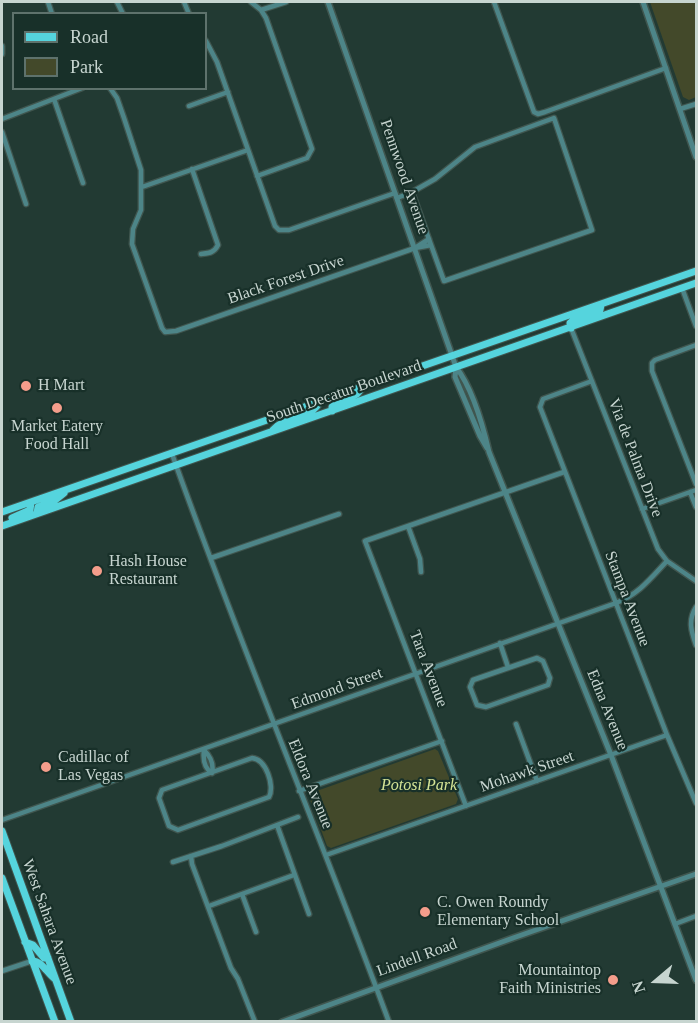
<!DOCTYPE html>
<style>
body{margin:0}
#map{position:relative;width:698px;height:1023px;overflow:hidden;background:#223a33;font-family:Georgia,serif}
canvas{display:block}
.frame{position:absolute;inset:0;border:3px solid #c7d5d0;pointer-events:none}
.legend{position:absolute;left:12px;top:12px;width:195px;height:78px;box-sizing:border-box;background:#183029;border:2px solid #5e726c;margin:0;padding:8px 10px;list-style:none;font-size:18px;color:#c7d5d0}
.legend li{display:flex;align-items:center;gap:12px;height:30px}
.legend b{width:30px;border:2px solid #5e726c}
.north{position:absolute;left:626px;top:951px;width:60px;height:60px;-webkit-text-stroke:4px #183029;paint-order:stroke;rotate:251deg;font-size:16px;font-weight:700;line-height:24px;text-align:center;color:#c7d5d0}
.north::after{content:'';display:block;margin:auto;width:21px;height:27px;background:#c7d5d0;clip-path:polygon(50% 0,100% 100%,50% 72%,0 100%)}
</style>
<div id="map">
<canvas width="698" height="1023"></canvas>
<div class="frame"></div>
<ul class="legend">
<li><b style="height:8px;background:#55d4dd"></b>Road</li>
<li><b style="height:16px;background:#43492a"></b>Park</li>
</ul>
<div class="north">N</div>
</div>
<script>
const g = document.querySelector('canvas').getContext('2d');
g.lineJoin = 'round';
function paint(path, color) { g.fillStyle = color; g.fill(path, 'evenodd'); }
function strokePath(path, color, width, dash) { g.strokeStyle = color; g.lineWidth = width; g.lineCap = dash ? 'butt' : 'round'; g.setLineDash(dash || []); g.stroke(path); }
function label(font, color, halo, rows, align = 'center') {
  g.font = font + ' Georgia,serif'; g.lineWidth = 4.5; g.setLineDash([]); g.textBaseline = 'middle'; g.strokeStyle = halo; g.fillStyle = color; for (const [text, x, y, turn = 0] of rows) {
    g.save(); g.translate(x, y); g.rotate((+turn || 0) * Math.PI / 180); g.textAlign = isNaN(turn) ? turn : align; if (halo) g.strokeText(text, 0, 0); g.fillText(text, 0, 0); g.restore();
  }
}
paint(new Path2D(`
 M650,2H696V97L689,100L683,97Z
 M435,749L438,751L458,799L456,804L331,848L327,846L309,797L311,793Z`), '#43492a');
const minor = new Path2D(`
 M48,2L52,14
 M117,2L123,14
 M184,2L189,14
 M251,2L261,10L266,18L312,149L307,158L257,176
 M494,2L534,112L538,114L545,112L666,68
 M261,10L286,2
 M206,41L217,62L275,226L279,230H289L395,193
 M2,46V54
 M110,88L117,98L124,118L141,170V210L133,229L132,244L162,328L165,332L176,331L415,248L431,245
 M54,99L83,183
 M189,106L228,92
 M680,109L696,104
 M2,119L82,88
 M2,132L26,204
 M192,169L218,245C214,253 209,253 201,254
 M142,187L248,150
 M397,198L412,192L444,281L592,230L554,118L475,147L435,179L412,192
 M415,248L429,239
 M682,288L696,326
 M571,328L658,549L667,561L696,581
 M696,345L655,360L652,363V371L696,484
 M592,381L543,399L540,407L667,735L696,803
 M172,454C240,645 319,832 389,1022
 M690,492L696,507
 M642,509L696,490
 M408,526L420,559L421,572
 M211,558L339,514
 M696,607C688,620 691,631 696,645
 M500,643L508,667
 M537,658L543,661L550,678L548,685L486,707L477,705L470,687L473,680Z
 M516,724L537,781
 M204,750C203,758 204,768 212,773
 M204,750C210,756 214,764 212,773
 M252,758C266,759 275,786 269,797L178,830L169,826L159,798L162,790Z
 M299,791L442,741
 M466,806L365,541L564,472
 M2,820L616,603C639,594 651,578 667,561
 M277,825L309,914
 M326,855L667,735
 M191,856L192,864L231,968L238,979L255,1022
 M173,862L222,846L298,817
 M242,894L256,932
 M209,906L294,875
 M675,924L696,916
 M2,971L32,961`);
const tertiary = new Path2D(`
 M328,2L456,367C472,388 483,426 489,452L611,755L696,980
 M643,2L696,157
 M456,367L455,377L480,436L487,448
 M282,1022L513,938L696,874`);
const primary = new Path2D(`
 M571,328L570,323L575,319L600,310L601,305
 M332,411V407L334,404L357,394L362,388
 M273,430C286,415 312,420 320,401
 M2,512L696,271
 M37,513L38,507L54,501L64,493
 M12,518L30,510L31,502
 M2,526L696,283
 M2,831L71,1022
 M2,878L55,1022
 M25,942L33,945L44,958H48
 M32,961C42,961 47,973 55,979`);
strokePath(minor, '#40564f', 7);
strokePath(tertiary, '#40564f', 8);
strokePath(primary, '#40564f', 9);
strokePath(minor, '#4d8588', 4.5);
strokePath(tertiary, '#4d8588', 5);
strokePath(primary, '#55d4dd', 7);
for (const [x, y, r, color] of [
 [26,386,6,"#f49d8b"],
 [57,408,6,"#f49d8b"],
 [97,571,6,"#f49d8b"],
 [46,767,6,"#f49d8b"],
 [425,912,6,"#f49d8b"],
 [613,980,6,"#f49d8b"]
]) { const dot = new Path2D(); dot.arc(x, y, r, 0, 2 * Math.PI); g.fillStyle = color; g.fill(dot); strokePath(dot, '#183029', 2); }
label('16px', '#c7d5d0', '#183029', [
 ["Pennwood Avenue",404,177,71],
 ["Black Forest Drive",286,280,-19],
 ["South Decatur Boulevard",344,392,-19],
 ["Via de Palma Drive",635,458,69],
 ["Stampa Avenue",627,599,69],
 ["Tara Avenue",428,669,69],
 ["Edmond Street",337,689,-20],
 ["Edna Avenue",607,710,68],
 ["Mohawk Street",527,772,-19],
 ["Eldora Avenue",310,784,68],
 ["West Sahara Avenue",49,922,70],
 ["Lindell Road",417,958,-20]
]);
label('16px', '#c7d5d0', '#183029', [
 ["H Mart",38,386],
 ["Market Eatery",57,427,"center"],
 ["Food Hall",57,445,"center"],
 ["Hash House",109,562],
 ["Restaurant",109,580],
 ["Cadillac of",58,758],
 ["Las Vegas",58,776],
 ["C. Owen Roundy",437,903],
 ["Elementary School",437,921],
 ["Mountaintop",601,971,"right"],
 ["Faith Ministries",601,989,"right"]
], 'left');
label('italic 16px', '#d4e395', '#183029', [
 ["Potosi Park",419,786]
]);
</script>
